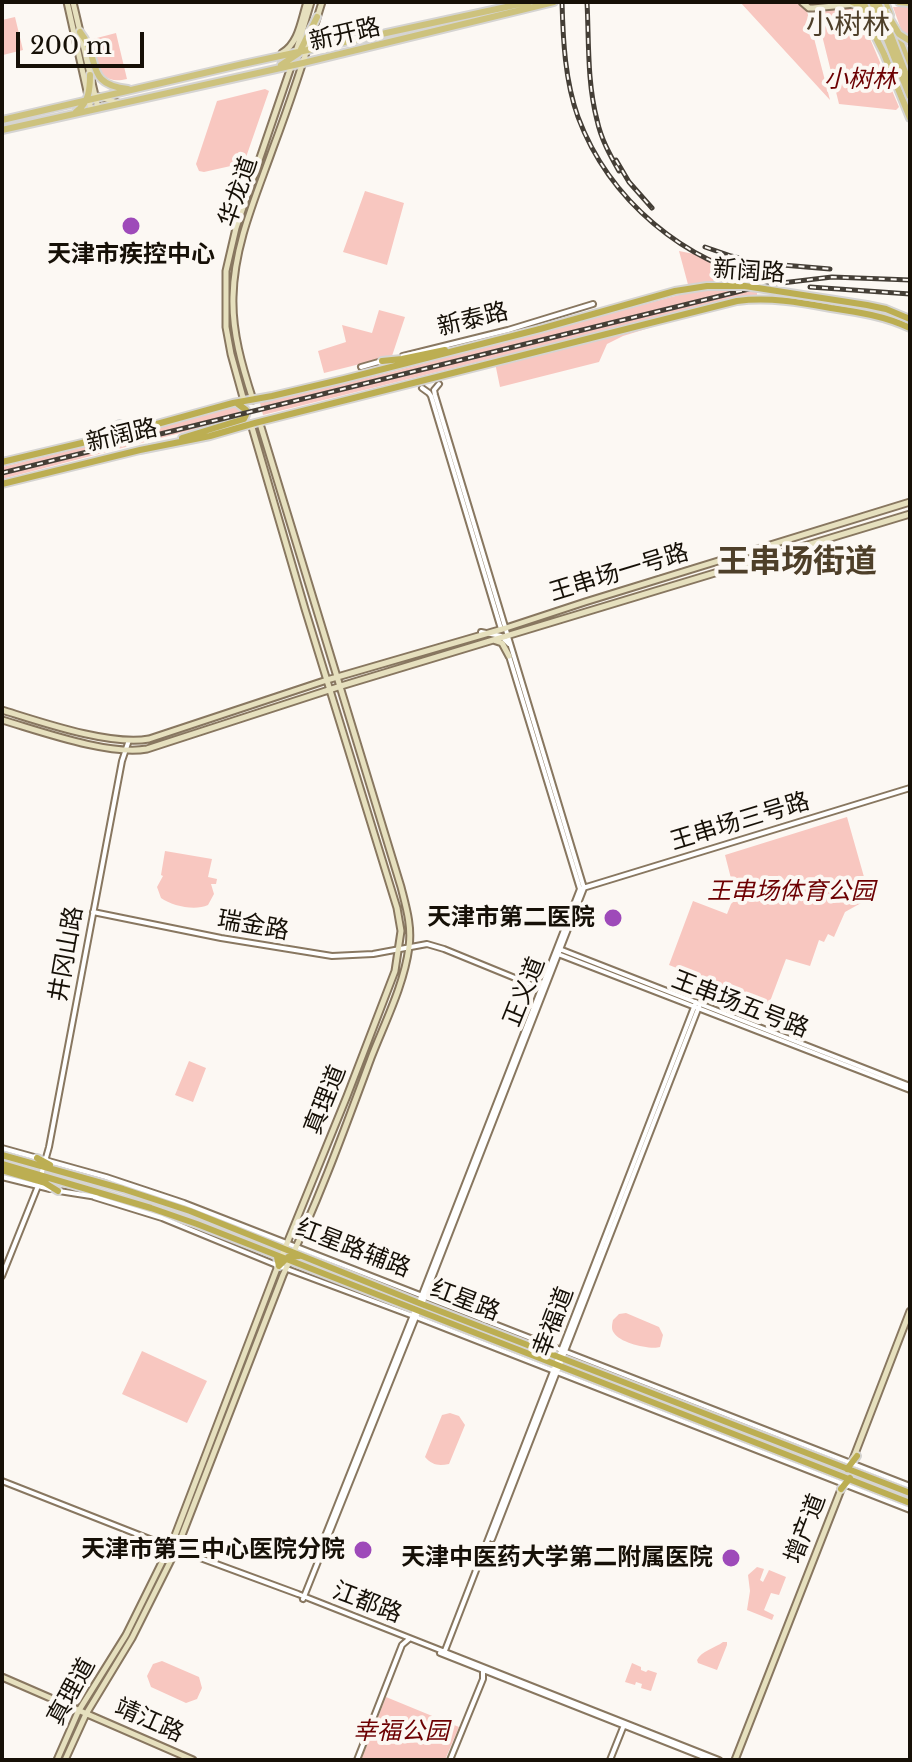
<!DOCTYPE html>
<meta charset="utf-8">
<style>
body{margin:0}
#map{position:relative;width:912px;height:1762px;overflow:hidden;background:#fcf8f3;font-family:"Libre Baskerville",serif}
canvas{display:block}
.frame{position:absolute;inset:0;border:4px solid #161007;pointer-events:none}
.scale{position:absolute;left:16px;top:32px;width:128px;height:36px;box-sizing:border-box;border:4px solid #161007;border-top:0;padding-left:10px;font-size:24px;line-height:28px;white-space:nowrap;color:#161007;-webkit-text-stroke:6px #fcf8f3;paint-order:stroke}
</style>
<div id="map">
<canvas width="912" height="1762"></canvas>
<div class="frame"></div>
<div class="scale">200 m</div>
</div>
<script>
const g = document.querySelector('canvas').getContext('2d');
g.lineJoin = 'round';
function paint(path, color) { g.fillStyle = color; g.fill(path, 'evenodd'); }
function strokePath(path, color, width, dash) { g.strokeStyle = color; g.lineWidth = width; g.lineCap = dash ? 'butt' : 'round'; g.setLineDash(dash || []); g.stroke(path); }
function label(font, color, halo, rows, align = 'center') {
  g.font = font + ' "Libre Baskerville","Noto Sans SC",serif'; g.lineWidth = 8; g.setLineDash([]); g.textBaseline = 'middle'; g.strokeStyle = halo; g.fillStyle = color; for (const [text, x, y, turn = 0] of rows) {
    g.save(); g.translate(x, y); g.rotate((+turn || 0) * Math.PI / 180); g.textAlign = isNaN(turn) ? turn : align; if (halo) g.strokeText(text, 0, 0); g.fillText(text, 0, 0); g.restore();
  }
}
paint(new Path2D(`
 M740,2H798L807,11L830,100Z
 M893,7H910V42L907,46Z
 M857,8L899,107L896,110L839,104L816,11Z
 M15,17L23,50L3,55L2,20Z
 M116,33L127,79C97,86 98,62 93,39Z
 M265,89L269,91L244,163L204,172L199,171L196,164L217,101Z
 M365,191L404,203L387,265L343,252Z
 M679,251L759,267L757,295L623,336L607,344L599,362L500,387L494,358L263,415L260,403L395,371L690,292Z
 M379,310L405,317L392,356L324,373L318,351L346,342L342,325L372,333Z
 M234,406L242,408L243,414L238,418L2,479V467L116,439Z
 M847,817L870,898L845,912L834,937L828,934L824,942L819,940L810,966L786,959L769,1004L669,965L693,901L727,914L735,894L725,855Z
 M165,851L212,859L208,877L217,879L216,884H211L214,894L208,905C195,911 172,906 161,898L157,887L163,876L161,875Z
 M189,1061L206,1068L193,1102L175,1095Z
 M626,1313L659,1327L663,1335L660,1347C650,1350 620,1343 614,1333C611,1329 612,1325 613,1320L619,1314Z
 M142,1351L207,1381L187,1423L122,1394Z
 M450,1413L459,1416L465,1425L449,1464C438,1466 432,1465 425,1457L442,1415Z
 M757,1567L764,1569L760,1580L763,1582L769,1570L786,1577L779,1595L771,1593L764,1610L774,1615L772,1620L747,1610L750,1591L748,1575Z
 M723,1642H727V1645L717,1670L698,1663L697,1660C701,1651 715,1648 723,1642Z
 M162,1661L199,1677L202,1688L197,1699L186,1703L151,1687L147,1676L153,1664Z
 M632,1663L641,1667V1670L646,1672L648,1670L657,1673L651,1691L641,1688L642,1684L636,1682L635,1685L625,1682Z
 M386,1697L459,1727L445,1760H361Z`), '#f8c7c0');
const tertiary = new Path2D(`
 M403,356L508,330L593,304
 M361,367L382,361
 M422,388L429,393L431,396L501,629
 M481,632L501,636L509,644
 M583,888L910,788
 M93,912L221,938L332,956L373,954L427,944L444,949L542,989
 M562,950L910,1086
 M558,954L910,1090
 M2,1148L106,1177L184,1203L910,1486
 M2,1177L50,1189
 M59,1191L97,1197
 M94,1197L162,1218L279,1266L416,1317L910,1510
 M2,1276L38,1186L49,1147L122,761L129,740
 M419,1302L580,889L509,656
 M422,1304L584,888L435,395L434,390L439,384
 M2,1481L165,1545L298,1594L719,1760
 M325,1536L415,1310
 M492,1539L700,1004
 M303,1599L418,1312
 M440,1653L711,1760
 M444,1653L696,1002
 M357,1760L402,1645L409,1639
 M450,1760L483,1679V1669
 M610,1760L624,1725`);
const secondary = new Path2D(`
 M67,2L91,109
 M73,2L98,108
 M802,2L809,8H813L855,4
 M282,53C299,43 301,20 307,2
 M295,55L311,2
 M97,96L118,103
 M253,400C242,366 232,332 233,297C234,245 256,196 273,148C291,100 307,51 322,2
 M244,401L231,354L226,327V271L236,228L292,64
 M493,640L502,643L509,656
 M2,710C41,722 110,746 149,739L327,680L506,628L585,602L910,502
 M2,720C40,731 109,756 147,749L341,686L910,514
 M853,1459L910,1311
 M2,1677L193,1760
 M57,1760L78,1712L126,1635L174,1538L281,1258L347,1096L395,971L401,931L397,908L305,609L251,424
 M65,1760L86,1714L132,1638L177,1548L283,1275C317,1205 344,1131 371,1058C385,1022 404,985 409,947C412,926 406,907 401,887L261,427
 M735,1760L842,1487`);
const primary = new Path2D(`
 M852,2L865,7L875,5
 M885,2L890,15
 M899,2L910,3
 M860,6L884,54L910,118
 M80,32C102,59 83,84 128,89
 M897,33L910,67
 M281,65L299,53L317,17
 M76,112C89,102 90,90 90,75
 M2,120L243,64L529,2
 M2,130L303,63L554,2
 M91,440L120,424`);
const trunk = new Path2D(`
 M382,361L402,359L445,350
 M182,438L244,419L246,415V410L238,404
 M2,462L128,432L233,403L272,396L344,379L540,329
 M2,484L140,450L210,436L255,423L737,301C769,297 799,302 831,308C858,312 885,316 910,328
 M2,1155L123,1189L190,1211L419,1303L910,1493
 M37,1158L50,1165
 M2,1164L151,1208L197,1224L910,1503
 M2,1170L46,1183
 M45,1183L58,1191
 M277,1257L279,1266L288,1257L299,1256
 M847,1469L857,1456
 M841,1489L850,1478`);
strokePath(tertiary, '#887760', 8);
strokePath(secondary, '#887760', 9);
strokePath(primary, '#d5d4d2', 10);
strokePath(trunk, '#d5d4d2', 10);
strokePath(tertiary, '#fff', 4);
strokePath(secondary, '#e6e0be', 5);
strokePath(primary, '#cdc27d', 6);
strokePath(trunk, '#bcae52', 6);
const rail = new Path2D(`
 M562,2C563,40 565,81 578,117C609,200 684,263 771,281
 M587,2C589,41 587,82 597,120C601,139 610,155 619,171
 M616,160L629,182L652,208
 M705,247L731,256L759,263L830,269
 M810,287L910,294
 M2,473L765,285L832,277L910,280`);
strokePath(rail, '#443e36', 5);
strokePath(rail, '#fcf8f3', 2, [6]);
const primaryBridge = new Path2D(`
 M872,2L910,97
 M878,2L910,85
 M885,11L899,34L910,41`);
const trunkBridge = new Path2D(`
 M540,329L675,291L707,286H745L867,305L886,309L910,319`);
strokePath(primaryBridge, '#d5d4d2', 10, []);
strokePath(trunkBridge, '#d5d4d2', 10, []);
strokePath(primaryBridge, '#cdc27d', 6);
strokePath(trunkBridge, '#bcae52', 6);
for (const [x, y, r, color] of [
 [131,226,10,"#9e4ab9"],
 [613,918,10,"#9e4ab9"],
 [363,1550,10,"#9e4ab9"],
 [731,1558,10,"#9e4ab9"]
]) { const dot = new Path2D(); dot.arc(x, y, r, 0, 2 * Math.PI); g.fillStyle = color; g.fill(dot); strokePath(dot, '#fcf8f3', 3); }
label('24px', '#161007', '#fcf8f3', [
 ["新开路",345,35,-13],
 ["华龙道",239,192,-71],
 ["新阔路",749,272,4],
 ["新泰路",473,320,-14],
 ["新阔路",122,436,-13],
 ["王串场一号路",619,573,-17],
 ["王串场三号路",740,822,-17],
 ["瑞金路",253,926,10],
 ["井冈山路",67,954,-80],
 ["正义道",525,992,-68],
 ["王串场五号路",740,1005,21],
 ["真理道",326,1100,-68],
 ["红星路辅路",353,1249,21],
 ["红星路",465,1301,21],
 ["幸福道",554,1322,-69],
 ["增产道",806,1529,-69],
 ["江都路",367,1603,21],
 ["真理道",72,1692,-61],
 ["靖江路",149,1721,24]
]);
label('italic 24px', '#6d0002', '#fcf8f3', [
 ["小树林",860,80],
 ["王串场体育公园",791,892],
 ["幸福公园",401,1732]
]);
label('bold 24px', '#161007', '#fcf8f3', [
 ["天津市疾控中心",131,255,"center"],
 ["天津市第二医院",595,918],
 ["天津市第三中心医院分院",345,1550],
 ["天津中医药大学第二附属医院",713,1558]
], 'right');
label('28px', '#4e3f29', '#fcf8f3', [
 ["小树林",848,26]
]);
label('bold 32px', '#4e3f29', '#fcf8f3', [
 ["王串场街道",797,563]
]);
</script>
